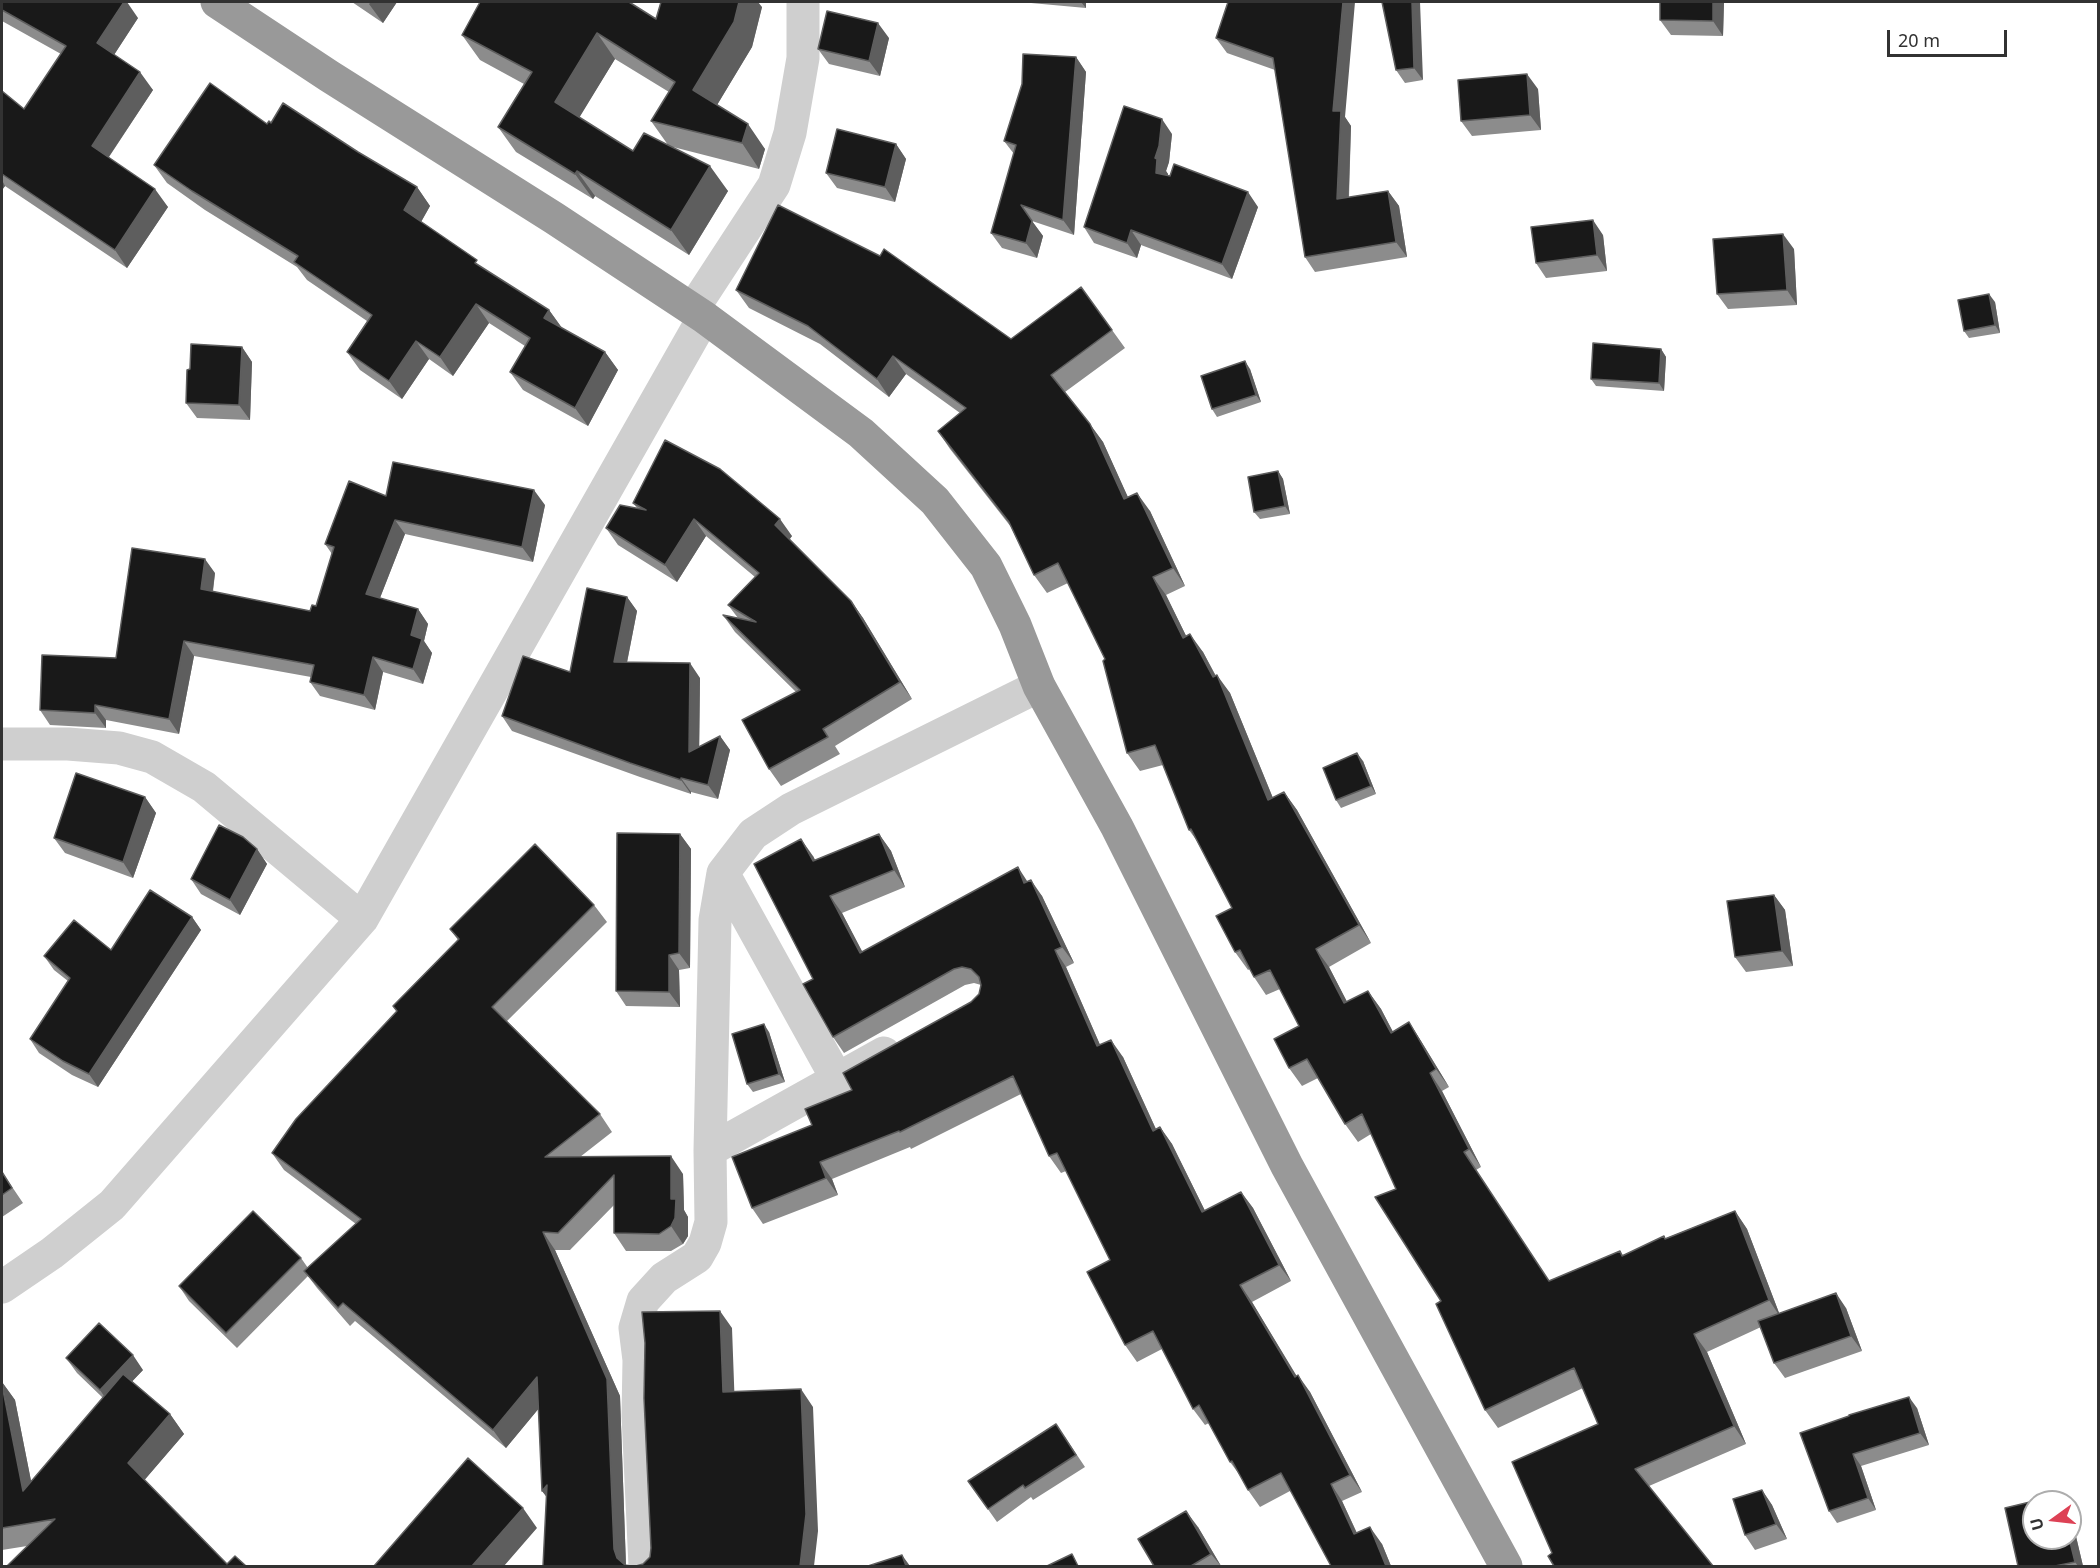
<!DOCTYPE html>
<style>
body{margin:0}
#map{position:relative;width:2100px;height:1568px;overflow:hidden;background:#fff;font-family:"Noto Sans",sans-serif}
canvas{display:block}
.frame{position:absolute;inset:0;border:3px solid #323232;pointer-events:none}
.north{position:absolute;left:2022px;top:1490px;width:60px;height:60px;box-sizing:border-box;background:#fff;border:2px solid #adadad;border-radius:50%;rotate:255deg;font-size:16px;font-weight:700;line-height:24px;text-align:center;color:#323232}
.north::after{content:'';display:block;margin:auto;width:21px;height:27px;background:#dd4155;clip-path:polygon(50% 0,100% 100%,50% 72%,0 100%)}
.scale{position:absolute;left:1887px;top:30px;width:120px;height:27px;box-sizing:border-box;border:3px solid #323232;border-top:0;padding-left:8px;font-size:18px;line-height:21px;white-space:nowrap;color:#323232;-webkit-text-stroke:4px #fff;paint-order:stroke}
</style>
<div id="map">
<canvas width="2100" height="1568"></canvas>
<div class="frame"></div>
<div class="north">U</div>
<div class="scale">20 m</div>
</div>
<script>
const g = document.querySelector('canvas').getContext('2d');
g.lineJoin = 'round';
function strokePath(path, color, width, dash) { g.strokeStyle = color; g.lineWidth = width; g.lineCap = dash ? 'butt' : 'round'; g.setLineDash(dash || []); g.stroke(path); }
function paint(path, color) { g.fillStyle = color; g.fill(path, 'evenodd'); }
strokePath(new Path2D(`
 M693,309L774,185L790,133L803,58V2
 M2,744H68L119,748L152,757L204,787L362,919
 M723,873L837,1079
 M710,1150L884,1053
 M2,1287L52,1253L112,1205L362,919L704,317
 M645,1566L638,1416L639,1360L635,1328L643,1301L664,1278L697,1257L705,1243L711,1222L710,1150L715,920L723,873L753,834L791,809L1039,686`), '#cfcfcf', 33);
strokePath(new Path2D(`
 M217,2L329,76L554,218L704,317L861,433L935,501L986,566L1015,625L1039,686L1117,827L1287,1166L1506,1566`), '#999', 33);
paint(new Path2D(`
 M2,2L138,18L114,55L153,90L109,157L168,207L127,268L5,186L2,190V91L24,109L61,54L2,21Z
 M352,2H397L383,23Z
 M1029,2H1086V8L1031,3Z
 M1228,2L1345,117L1351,126L1349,198L1388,191L1399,206L1407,257L1315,272L1305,257L1275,70L1227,53L1216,38Z
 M1382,2L1423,80L1405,83L1396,70Z
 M1724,2L1723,36L1671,35L1660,20Z
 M762,7L752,47L717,105L765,149L759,169L673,147L728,191L689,255L595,196L593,199L516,152L498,127L524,84L480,60L462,35L656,19ZM615,59L669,92L651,121L668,145L633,151L579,117Z
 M889,38L880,76L829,64L818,49Z
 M1076,57L1086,72L1074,235L1032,221L1043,236L1037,258L1002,248L991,233L1014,154L1004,141Z
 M1538,89L1541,130L1472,136L1461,121Z
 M271,123L358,152L417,187L430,206L421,222L481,267L549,310L562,328L605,352L618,370L588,426L523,390L510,372L525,346L489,323L453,376L429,359L402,399L360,370L347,352L367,321L307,280L297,267L205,210L167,183L154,165L267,124Z
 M1172,134L1169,162L1166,171L1168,174V176L1258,207L1232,279L1141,245L1137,258L1094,243L1084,227Z
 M896,144L906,159L895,202L837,188L826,173Z
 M1603,235L1607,271L1546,278L1536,263Z
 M1794,249L1797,305L1728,309L1717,294Z
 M736,290L1011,339L1112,330L1125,348L1065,392L1103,442L1128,498L1150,511L1185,586L1166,595L1186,636L1203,652L1216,676L1230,693L1273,798L1284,792L1297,810L1371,943L1329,967L1347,1002L1368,991L1381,1009L1393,1032L1409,1022L1421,1041L1449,1087L1442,1091L1481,1167L1476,1170L1549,1281L1620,1251L1623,1255L1735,1211L1747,1229L1779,1313L1846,1308L1862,1351L1785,1378L1774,1363L1761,1327L1707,1352L1746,1444L1649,1486L1552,1553L1598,1424L1583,1388L1498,1428L1485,1410L1396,1189L1371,1134L1358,1142L1345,1124L1318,1078L1302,1086L1289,1068L1299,1026L1280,989L1266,995L1254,977L1250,969L1248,970L1235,952L1232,908L1197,841L1189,830L1163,765L1140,771L1127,753L1105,659L1068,583L1047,593L1034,575L1011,527L950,449L938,431L960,413L906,374L889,397L820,344L749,308Z
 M1995,302L2000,333L1969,338L1964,331Z
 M242,347L252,362L250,420L197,418L186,403L190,369Z
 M1661,349L1666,357L1664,391L1596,386L1591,379Z
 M1250,369L1261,402L1217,417L1212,409Z
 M1278,471L1283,479L1290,514L1260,519L1254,512Z
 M386,496L545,505L533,562L405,534L380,598L418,609L428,624L424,641L432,653L423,684L383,672L375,710L320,696L310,682L311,677L194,656L179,734L106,720V728L50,725L40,710L116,658L215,573L213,592L310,611L316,606L332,554L325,544Z
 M633,503L792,536L790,539L851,601L863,618L912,699L835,746L840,754L781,786L769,769L796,692L735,632L723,615L738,618L728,605L755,577L706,536L677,582L618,545L606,528L637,508Z
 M627,597L637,611L627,663L700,678L699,747L720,736L730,750L718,799L691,792V794L640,777L512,731L502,716L570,672Z
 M1363,761L1376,794L1341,808L1336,800Z
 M145,797L156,813L133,878L65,853L54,838Z
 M680,834L691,849L690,968L679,970L680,1007L626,1006L616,991Z
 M879,834L891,851L905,887L842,913L862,952L1028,881L1042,896L1074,963L1066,967L1100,1045L1123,1057L1156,1129L1160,1127L1172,1144L1205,1211L1241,1192L1253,1208L1291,1281L1252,1302L1296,1376L1310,1392L1362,1492L1342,1501L1357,1533L1382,1544L1391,1566L1290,1491L1260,1507L1248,1490L1242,1478L1230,1462L1209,1423L1205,1425L1193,1409L1162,1349L1137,1362L1125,1345L1110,1260L1066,1171L1061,1173L1049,1156L1021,1094L911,1149L910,1147L832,1179L838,1195L763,1224L752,1208L812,1125L852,1090L971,1002L979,994L981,985L974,983L965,985L844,1053L833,1037L813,979V856L815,860Z
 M257,849L267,864L240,915L201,894L191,879Z
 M1774,895L1785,910L1793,966L1746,972L1735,957Z
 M594,905L607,922L507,1021L600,1114L612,1132L580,1157L683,1174L684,1210L688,1217V1236L683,1244L671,1251H626L614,1233V1205L570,1250H555L620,1396L626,1566H543L547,1497L542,1491L539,1408L506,1448L355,1321L350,1326L317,1288L308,1276L237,1348L189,1301L179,1286L301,1258L308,1268L356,1224L284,1170L272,1153L397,1012L393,1006L458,940L450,929Z
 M192,917L201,930L98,1087L72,1075L39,1053L30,1039L68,981L54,970L44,956L111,950Z
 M769,1032L785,1082L753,1092L747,1084Z
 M2,1172L23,1203L2,1217Z
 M66,1358L143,1370L132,1381L170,1414L184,1434L144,1480L227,1564L246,1566L27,1546L2,1550V1382L15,1400L31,1481L103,1398L77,1373Z
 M1917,1408L1929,1445L1861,1466L1876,1510L1837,1523L1829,1511L1800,1433Z
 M1065,1437L1085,1467L1033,1500L1031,1497L997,1522L968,1481Z
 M1762,1490L1772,1505L1787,1539L1755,1550L1745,1535Z
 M2059,1495L2064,1502H2034V1538H2070V1511L2083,1566H2018L2005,1508Z
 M1198,1527L1221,1566H1154Z`), '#8c8c8c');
paint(new Path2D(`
 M124,2H127L138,18L110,61L97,43Z
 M371,2H397L383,23L369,4Z
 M739,2H758L762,7L752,47L711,115L693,90Z
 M1081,2H1086V8Z
 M1343,2H1355L1345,117L1351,126L1348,215L1337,199L1333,111Z
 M1412,2H1420L1423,80L1414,68Z
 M1713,2H1724L1723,36L1713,21Z
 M878,23L889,38L880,76L869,61Z
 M597,33L615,59L573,128L555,102Z
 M1076,57L1086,72L1074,235L1063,220Z
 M140,72L153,90L104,164L92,146Z
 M1527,74L1538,89L1541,130L1530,115Z
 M1162,119L1172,134L1169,162L1166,171L1168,174L1167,188L1156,173L1155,158Z
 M748,124L765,149L759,169L742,143Z
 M896,144L906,159L895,202L885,187Z
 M710,166L728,191L689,255L671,230Z
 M577,171L595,196L593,199L575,174Z
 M2,180L5,186L2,190Z
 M417,187L430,206L417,229L404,210Z
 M155,189L168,207L127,268L115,250Z
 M1388,191L1399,206L1407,257L1396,242Z
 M1248,192L1258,207L1232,279L1222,264Z
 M1593,220L1603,235L1607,271L1597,255Z
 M1032,221L1043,236L1037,258L1026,243Z
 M1131,230L1141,245L1137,258L1127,243Z
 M1783,234L1794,249L1797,305L1787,290Z
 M1989,294L1995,302L2000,333L1995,325Z
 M476,304L489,323L453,376L440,357Z
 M549,310L562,328L544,318Z
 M416,341L429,359L402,399L389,381Z
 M242,347L252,362L250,420L239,405Z
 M1661,349L1666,357L1664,391L1659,383Z
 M605,352L618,370L588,426L575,408Z
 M893,356L906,374L889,397L877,379Z
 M1245,361L1250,369L1261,402L1256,395Z
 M1090,424L1103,442L1137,517L1124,499Z
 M1278,471L1283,479L1290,514L1285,506Z
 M534,490L545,505L533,562L522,547Z
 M1137,493L1150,511L1185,586L1173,568Z
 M694,519L706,536L677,582L665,565Z
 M780,519L792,536L787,542L775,525Z
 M395,520L405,534L376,608L366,594Z
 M205,559L215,573L211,604L201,589Z
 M1153,577L1166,595L1196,656L1183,638Z
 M627,597L637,611L624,677L614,662Z
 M851,601L863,618L912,699L900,682Z
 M418,609L428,624L424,641L432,653L423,684L413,669L411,635Z
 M1190,634L1203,652L1223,690L1217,675L1230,693L1281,818L1268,800L1213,677Z
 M184,641L194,656L179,734L169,719Z
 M373,657L383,672L375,710L364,695Z
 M690,663L700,678L699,767L689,752Z
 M95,705L106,720V728L95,713Z
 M720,736L730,750L718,799L708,785Z
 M1357,753L1363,761L1376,794L1371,786Z
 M681,778L691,792V794L681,780Z
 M1284,792L1297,810L1371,943L1359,925Z
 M145,797L156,813L133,878L123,862Z
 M680,834L691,849L690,968L679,953Z
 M879,834L891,851L905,887L894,870Z
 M801,839L813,856L824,878L813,861Z
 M257,849L267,864L240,915L230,900Z
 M1018,867L1029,884L1024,883Z
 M1031,880L1042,896L1074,963L1062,947Z
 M1774,895L1785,910L1793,966L1782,951Z
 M830,896L842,913L872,970L860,953Z
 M192,917L201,930L98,1087L89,1074Z
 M1316,949L1329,967L1357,1021L1344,1003Z
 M1055,950L1066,967L1108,1063L1097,1046Z
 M669,955L679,970L680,1007L669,992Z
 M1368,991L1381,1009L1403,1051L1391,1033Z
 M1409,1022L1421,1041L1449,1087L1436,1069Z
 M764,1024L769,1032L785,1082L779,1074Z
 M1111,1040L1123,1057L1164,1147L1153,1131Z
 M1430,1073L1442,1091L1481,1167L1469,1149Z
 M1160,1127L1172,1144L1214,1229L1202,1212Z
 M671,1156L683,1174L684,1210L688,1217V1236L683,1244L671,1226Z
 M820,1162L832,1179L838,1195L826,1178Z
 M1241,1192L1253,1208L1291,1281L1279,1265Z
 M1735,1211L1747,1229L1781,1318L1769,1300Z
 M543,1232L555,1250L620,1396L626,1566L617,1558L614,1549Z
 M1240,1285L1252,1302L1307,1393L1295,1377Z
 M1836,1293L1846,1308L1862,1351L1851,1336Z
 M720,1311L732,1328L735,1410L723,1392Z
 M1694,1334L1707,1352L1746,1444L1734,1426Z
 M133,1355L143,1370L110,1405L100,1390Z
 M1298,1375L1310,1392L1362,1492L1350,1475Z
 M537,1377L550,1395L506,1448L493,1430Z
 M2,1382L15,1400L37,1511L23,1491Z
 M801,1389L813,1407L818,1531L814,1566H800Z
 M1909,1397L1917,1408L1929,1445L1920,1433Z
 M170,1414L184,1434L142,1483L128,1463Z
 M1853,1454L1861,1466L1876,1510L1868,1498Z
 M1331,1484L1342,1501L1365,1551L1354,1534Z
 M547,1485L555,1508L542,1491Z
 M1762,1490L1772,1505L1787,1539L1776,1524Z
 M523,1508L537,1528L504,1566H472Z
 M1186,1511L1198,1527L1221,1566L1211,1554Z
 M2070,1511L2083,1566H2078L2075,1562L2069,1538H2070Z
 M1370,1527L1382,1544L1391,1566H1386Z
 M902,1555L910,1566H906Z`), '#5e5e5e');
const building = new Path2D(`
 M2,2H124L97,43L140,72L92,146L155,189L115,250L2,174V91L24,109L66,46L2,10Z
 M480,2H629L656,19L661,2H739L734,22L693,90L748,124L742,143L651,121L675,82L597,33L555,102L633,151L644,133L710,166L671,230L577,171L575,174L498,127L532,72L462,35Z
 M1228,2H1343L1333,111H1341L1337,199L1388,191L1396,242L1305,257L1273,58L1216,38Z
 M1382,2H1412L1414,68L1396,70Z
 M1660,2H1713V21L1660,20Z
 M827,11L878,23L869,61L818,49Z
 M1023,54L1076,57L1063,220L1021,205L1032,221L1026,243L991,233L1016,145L1004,141L1022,84Z
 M1527,74L1530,115L1461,121L1458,80Z
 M210,83L267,124L269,121L271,123L283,103L358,152L417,187L404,210L477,260L475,263L549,310L544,318L605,352L575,408L510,372L530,338L476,304L440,357L416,341L389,381L347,352L372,315L294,262L298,256L192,191L154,165Z
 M1124,106L1162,119L1159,146L1155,158L1157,159L1156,173L1170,176L1174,164L1248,192L1222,264L1131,230L1127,243L1084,227Z
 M837,129L896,144L885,187L826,173Z
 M778,205L880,256L884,249L1011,339L1081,287L1112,330L1051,375L1090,424L1124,499L1137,493L1173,568L1153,577L1183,638L1190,634L1213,677L1217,675L1268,800L1284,792L1359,925L1316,949L1344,1003L1368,991L1391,1033L1409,1022L1436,1069L1430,1073L1469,1149L1464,1152L1549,1281L1620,1251L1622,1256L1664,1236L1665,1239L1735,1211L1769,1300L1694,1334L1734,1426L1635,1469L1713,1566H1554L1548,1556L1552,1553L1512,1462L1598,1424L1574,1368L1485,1410L1436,1304L1441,1301L1375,1197L1396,1189L1362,1114L1345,1124L1307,1059L1289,1068L1274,1039L1299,1026L1270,970L1254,977L1240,950L1235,952L1216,916L1232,908L1191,829L1189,830L1155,745L1127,753L1103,661L1105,659L1058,563L1034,575L1009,522L938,431L966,408L893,356L877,379L808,326L736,290Z
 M1593,220L1597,255L1536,263L1531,227Z
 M1783,234L1787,290L1717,294L1713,239Z
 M1989,294L1995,325L1964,331L1958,300Z
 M1593,343L1661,349L1659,383L1591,379Z
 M191,344L242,347L239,405L186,403L187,370L190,369Z
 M1245,361L1256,395L1212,409L1201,376Z
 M665,440L720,469L780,519L775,525L851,601L900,682L823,729L828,737L769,769L742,720L800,690L723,615L756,622L728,605L759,573L694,519L665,565L606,528L620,505L646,510L633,503Z
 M393,462L534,490L522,547L395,520L366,594L418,609L411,635L422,639L413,669L373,657L364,695L310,682L314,665L184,641L169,719L95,705V713L40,710L42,655L116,658L132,548L205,559L201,589L310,611L312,605L316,606L334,547L325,544L349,481L386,496Z
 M1278,471L1285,506L1254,512L1248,477Z
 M587,588L627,597L614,662L690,663L689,752L720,736L708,785L681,778V780L630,763L502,716L523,656L570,672Z
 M1357,753L1371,786L1336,800L1323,768Z
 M76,773L145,797L123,862L54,838Z
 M219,825L243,837L257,849L230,900L191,879Z
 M617,833L680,834L679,953L669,955V992L616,991Z
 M879,834L894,870L830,896L860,953L1018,867L1024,883L1031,880L1062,947L1055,950L1097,1046L1111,1040L1153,1131L1160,1127L1202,1212L1241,1192L1279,1265L1240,1285L1295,1377L1298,1375L1350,1475L1331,1484L1354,1534L1370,1527L1386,1566H1331L1281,1473L1248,1490L1232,1461L1230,1462L1199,1405L1193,1409L1153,1331L1125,1345L1087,1272L1110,1260L1057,1153L1049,1156L1013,1076L900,1132L899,1131L820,1162L826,1178L752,1208L732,1157L812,1125L805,1109L852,1090L843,1073L971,1002L979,994L981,985L979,977L971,969L962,967L954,969L833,1037L803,984L813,979L754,864L801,839L813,861Z
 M535,844L594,905L492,1007L600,1114L545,1157L671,1156V1199H676L675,1218L671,1226L659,1234L614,1233V1175L558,1233L543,1232L607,1379L614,1549L617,1558L625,1565L631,1566H543L547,1485L542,1491L537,1377L493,1430L343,1303L338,1308L304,1271L361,1219L272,1153L296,1119L397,1011L393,1006L459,939L450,929Z
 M150,890L192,917L89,1074L63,1061L30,1039L70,978L44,956L74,920L111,950Z
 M1774,895L1782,951L1735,957L1727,901Z
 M764,1024L779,1074L747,1084L732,1034Z
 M2,1172L12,1188L2,1195Z
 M253,1211L301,1258L226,1333L179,1286Z
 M1836,1293L1851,1336L1774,1363L1758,1321Z
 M720,1311L723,1392L801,1389L806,1514L800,1566H636L643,1564L650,1557L651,1548L644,1398L645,1343L642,1312Z
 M99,1323L133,1355L100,1390L66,1358Z
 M123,1374L170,1414L128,1463L227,1564L235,1556L246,1566H7L55,1519L2,1528V1385L23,1491Z
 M1909,1397L1920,1433L1853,1454L1868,1498L1829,1511L1800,1433L1849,1416V1415Z
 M1056,1424L1076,1455L1025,1488L1023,1485L988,1509L968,1481Z
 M468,1458L523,1508L472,1566H374Z
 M1762,1490L1776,1524L1745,1535L1733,1499Z
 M2059,1495L2061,1502H2034V1538H2069L2075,1562L2055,1566H2018L2005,1508Z
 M1186,1511L1211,1554L1191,1566H1154L1138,1539Z
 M1072,1554L1078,1566H1047Z
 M902,1555L906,1566H868Z`);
paint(building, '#191919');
strokePath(building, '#5e5e5e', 1.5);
</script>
